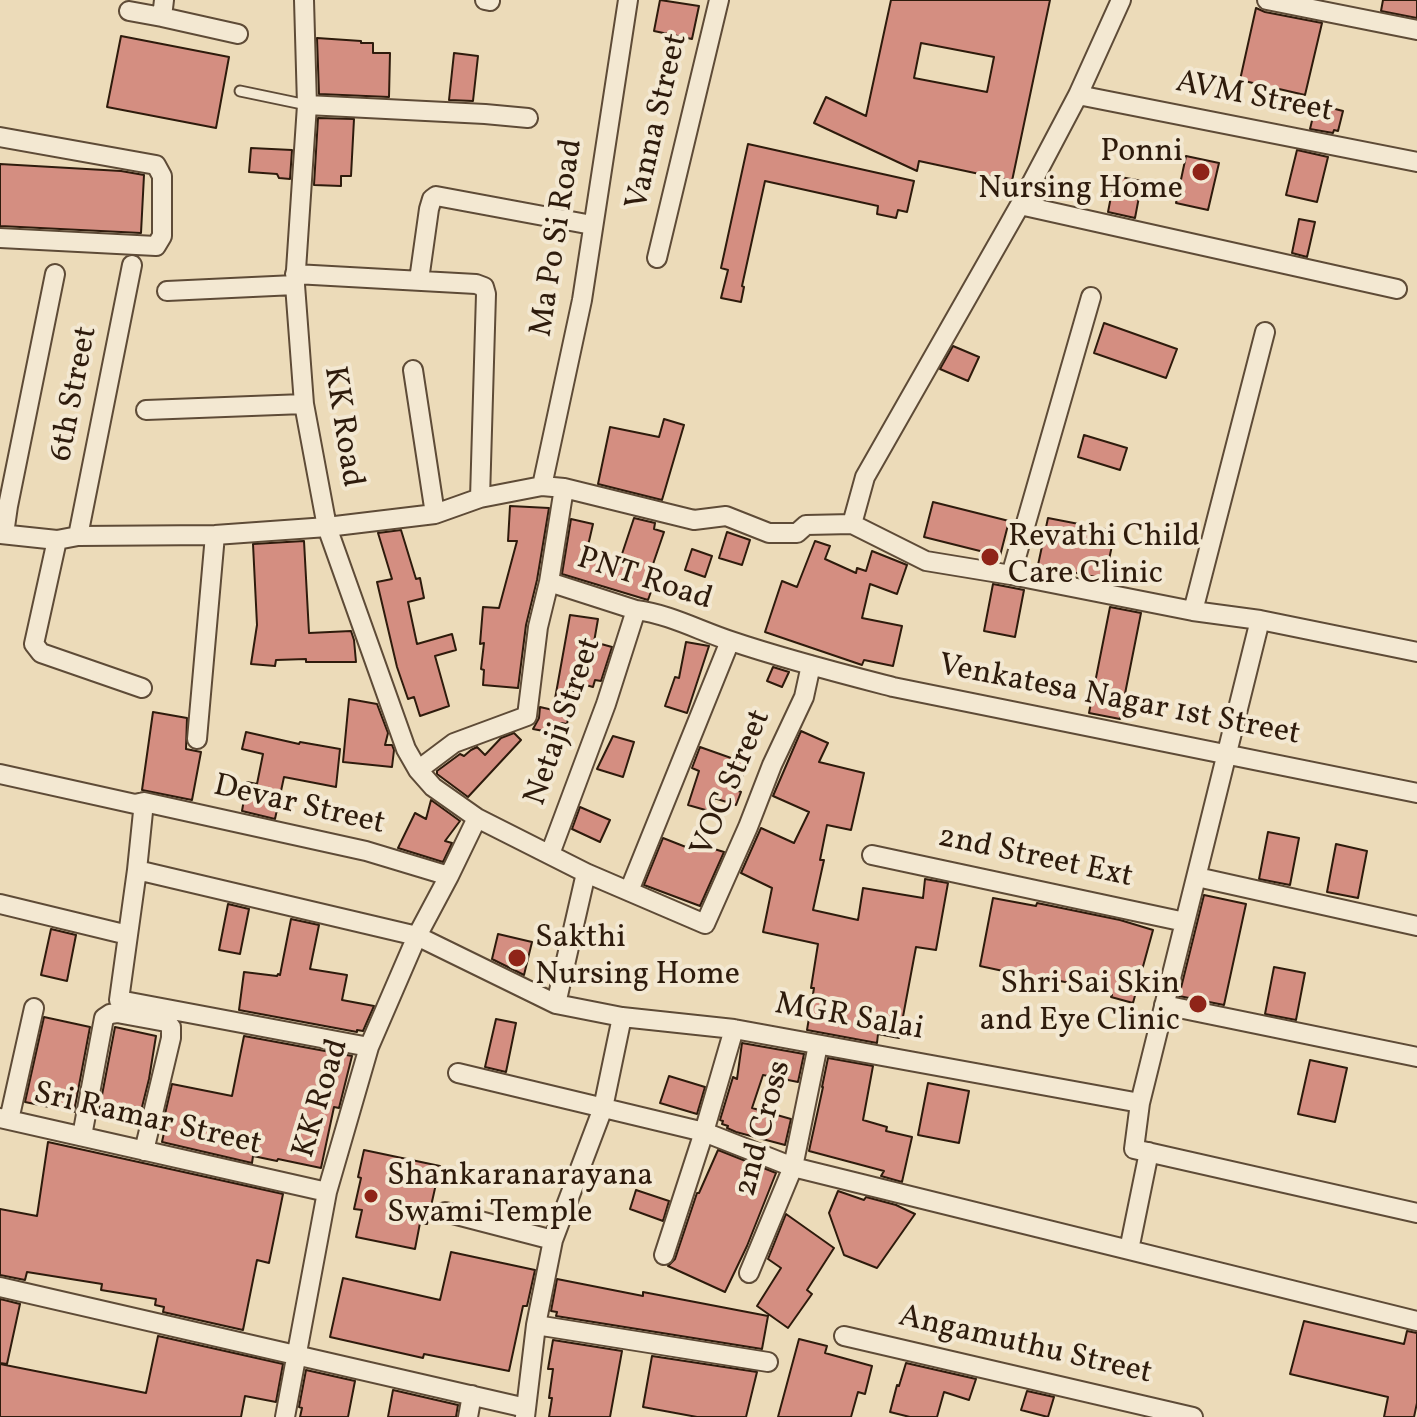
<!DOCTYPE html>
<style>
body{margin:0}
canvas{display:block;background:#ecdbb9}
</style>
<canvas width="1417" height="1417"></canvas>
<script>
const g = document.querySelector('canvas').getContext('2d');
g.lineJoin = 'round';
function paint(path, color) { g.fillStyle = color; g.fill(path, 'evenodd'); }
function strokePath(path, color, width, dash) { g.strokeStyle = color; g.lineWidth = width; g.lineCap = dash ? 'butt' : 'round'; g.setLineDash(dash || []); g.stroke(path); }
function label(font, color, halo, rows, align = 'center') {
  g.font = font + ' Vollkorn,serif'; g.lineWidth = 8; g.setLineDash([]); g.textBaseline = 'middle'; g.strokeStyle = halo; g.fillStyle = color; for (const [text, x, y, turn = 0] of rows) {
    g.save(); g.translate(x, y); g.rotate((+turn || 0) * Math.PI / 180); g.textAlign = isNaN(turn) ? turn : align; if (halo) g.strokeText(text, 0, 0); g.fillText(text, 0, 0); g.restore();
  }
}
const building = new Path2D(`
 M660,0L699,6L692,39L654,31Z
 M891,0H1050L1012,181L919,161L917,171L814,123L826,97L866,116ZM921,43L994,57L987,92L914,78Z
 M1383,0H1417V18L1381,11Z
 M1256,8L1265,12L1322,23L1305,95L1240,80Z
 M121,36L229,57L216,128L107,107Z
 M317,38L361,41V43H373V53H390L389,97L319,94Z
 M454,53L478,56L473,101L449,100Z
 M1316,104L1343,111L1338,131L1334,130L1333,133L1310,129Z
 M318,118L354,119L351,176H341V186L314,185Z
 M748,144L914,181L907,212L898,210L896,218L877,214L878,206L765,181L742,286L744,287L741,302L721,298L728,270L721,268Z
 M251,148L292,150L290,179L279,178L277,174L249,172Z
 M1297,150L1328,157L1317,202L1286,195Z
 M1186,156L1219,163L1208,210L1176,203Z
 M0,164L121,171L144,175L141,233L0,226Z
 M1115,176L1142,181L1135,218L1108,212Z
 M1299,219L1315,222L1307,257L1292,253Z
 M1104,323L1177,349L1166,378L1094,353Z
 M953,346L979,357L968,381L940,369Z
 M664,419L684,425L662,500L598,484L610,427L659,437Z
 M1084,435L1127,448L1120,470L1078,457Z
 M933,502L1009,521L1000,556L924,537Z
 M510,506L549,508L537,580L526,625L518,688L483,685L484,670L481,669L484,643L480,644L483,607L499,608L517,541H508Z
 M634,518L655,523L654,529L664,532L651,570L658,572L648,600L562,574L571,519L593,524L587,550L620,560Z
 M1048,518L1115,531L1105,579L1038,565Z
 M401,530L416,579L420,578L424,598L408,602L417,644L452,634L456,650L435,656L449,706L420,716L414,697L408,699L397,667L377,582L392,579L378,533Z
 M727,532L750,540L742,565L719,558Z
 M304,541L309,633L351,631L354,640L356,662H306V659L276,660L275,666L251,664L257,625L253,544Z
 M815,541L830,546L825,559L856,573L857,568L866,571L872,551L907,565L897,594L870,584L862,618L902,626L893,666L864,660L862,665L765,632L782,581L797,587Z
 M692,549L712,556L705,577L685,570Z
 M993,584L1024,590L1015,637L984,631Z
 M1110,607L1141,613L1120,719L1089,713Z
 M570,615L598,619L594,642L612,647L601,681L595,680L593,687L575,682L567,724L561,723L559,734L533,729L539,718L540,707L553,710Z
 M686,642L709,646L687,713L665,706L675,677L679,678Z
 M773,667L789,672L782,687L767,681Z
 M349,699L377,704L388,733L385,745H392L394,750L392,767L343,762Z
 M153,712L187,718L186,749L201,752L192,800L142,790Z
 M801,731L828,743L819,762L864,773L851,830L827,825L820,860H824L813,910L858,920L863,888L923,898L925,879L948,883L936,950L916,947L899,1038L878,1034L877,1043L807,1030L814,988H811L818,944L763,932L772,888L741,873L761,828L794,843L809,812L773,796Z
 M246,732L299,744L300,742L340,749L336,787L284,777L275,819L242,811L247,782L257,784L263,754L242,749Z
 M514,733L521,740L468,797L437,774V771L460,754L464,756L471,750L477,747L485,755L501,738Z
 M613,736L634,742L623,777L597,769Z
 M700,747L748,764L736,790L741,792L736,805L714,798L709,811L688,805L699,771L692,768Z
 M431,800L460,821L445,841L452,843L443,862L398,848L415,813L426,819Z
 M580,807L610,820L600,842L572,829Z
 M1268,832L1299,838L1290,885L1259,879Z
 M663,838L696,851L698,844L724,852L700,906L644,885Z
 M1336,844L1367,851L1358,898L1327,892Z
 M1204,895L1246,904L1224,1005L1179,996Z
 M993,898L1036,906L1037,903L1120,920L1153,930L1133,1003L1111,997L1112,995L1070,983L1040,977V979L980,966Z
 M228,904L249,909L240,954L219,950Z
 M291,919L319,925L310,969L347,975L342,1000L374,1006L363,1031L357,1030V1032L239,1010L244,972L277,976L278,974L280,975Z
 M51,929L76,935L67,981L41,975Z
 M498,934L532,942L524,975L492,959Z
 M1274,967L1305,973L1296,1020L1265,1014Z
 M44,1017L90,1027L74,1112L25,1102Z
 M496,1019L516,1023L506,1072L485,1067Z
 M115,1027L156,1036L149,1079L138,1123L98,1116Z
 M244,1036L352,1056L339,1108L334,1107L321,1168L278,1159L277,1161L253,1156L252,1163L162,1142L165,1128L162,1127L172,1084L232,1096Z
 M742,1043L804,1054L798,1082L763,1075L752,1108L791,1119L785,1145L736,1132L727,1128L728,1126L722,1124L723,1121L720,1120L733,1077L737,1079Z
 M828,1058L873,1066L863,1120L887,1127L886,1131L912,1137L902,1182L881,1176L884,1171L809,1151L823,1087H822Z
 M1310,1060L1347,1068L1335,1122L1298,1114Z
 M669,1076L705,1087L697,1114L660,1103Z
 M928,1083L969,1091L959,1143L918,1135Z
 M48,1142L283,1194L269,1263L257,1260L243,1330L163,1312L164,1307L155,1305L156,1299L101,1290L102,1284L27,1272L25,1280L0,1275V1209L37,1216Z
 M364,1150L440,1166L427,1224L420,1223L415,1249L356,1237L362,1210L354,1209L361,1178L358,1177Z
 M718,1150L776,1173L747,1246L725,1292L668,1266L675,1259L697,1193H699Z
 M636,1190L669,1201L663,1221L630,1209Z
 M838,1191L864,1200L866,1197L896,1205L915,1214L877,1268L844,1255L829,1213Z
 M786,1214L834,1248L807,1290L812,1294L788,1328L757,1306L781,1268L768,1259Z
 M451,1252L535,1270L527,1306H523L509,1371L424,1354L423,1358L330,1337L343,1278L440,1300Z
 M557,1279L643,1296V1292L768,1316L762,1349L556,1316L557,1312L551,1311Z
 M0,1299L20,1304L7,1364L0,1363Z
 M1304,1321L1404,1344L1407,1331L1417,1333V1403L1414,1417H1384L1388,1397L1290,1374Z
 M158,1336L283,1364L276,1402L245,1396L241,1417H0V1364L146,1393Z
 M799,1339L827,1346L825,1353L872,1366L865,1394L858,1392L851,1417H778Z
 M553,1340L622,1351L610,1417H549L552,1398H549L553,1369H548Z
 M652,1356L757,1372L746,1417H697L643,1407Z
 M906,1363L976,1379L969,1400L944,1392L937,1417H910L890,1412L897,1385L899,1386Z
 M306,1370L355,1381L348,1417H300L302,1408L299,1407Z
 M393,1390L458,1405L456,1417H388Z
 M1027,1391L1054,1397L1048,1417L1021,1410Z`);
paint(building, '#d48e81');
strokePath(building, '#2e1b0c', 2);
const lane = new Path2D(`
 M240,91L307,105`);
const street = new Path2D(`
 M164,0L162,17L238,34
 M304,0L307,105L295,285L304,404L327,527L406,749L418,770L433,787L477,818L586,873L705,924L748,827L772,765L804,697L811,665
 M485,0L490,1
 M1267,0L1417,30
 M129,11L162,17
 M1078,95L1417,162
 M307,105L485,114L528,118
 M0,137L156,165L162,176V236L156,246L0,238
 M1020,205L1397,289
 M657,258L719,0
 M295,274L476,284L484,287L486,294L480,498
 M419,280L429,209L432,199L436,196L592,225
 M167,291L295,285
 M413,370L435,514
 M146,410L304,404
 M542,486L582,300L628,0
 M564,488L549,582L636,610C669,614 700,631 731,641C784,659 839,673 893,687L1417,793
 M852,524L865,477L1020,205L1078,95L1121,0
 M0,534L57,540L78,536L215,535L327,527L435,514L480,498L542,486L564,488L694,520L726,516L769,533H797L806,525L852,524L926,561L1011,575L1193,611L1260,620L1417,652
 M4,534L8,506L55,274
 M78,536L132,265
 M57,540L34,644L41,653L142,688
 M1011,575L1091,297
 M1193,611L1265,332
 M1260,620L1140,1103L1134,1149L1417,1213
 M197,739L215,535
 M418,770L454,743L527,716L538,627L549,582
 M0,774L135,804L144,802L366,851L449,876
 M144,802L137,870L119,1000L369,1047
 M550,854L606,704L636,610
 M872,855L1185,922
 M137,870L417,936L556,1004L622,1017L734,1029L1140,1103
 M1197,877L1417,926
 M629,891L730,641
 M0,904L128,935
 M556,1004L586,873
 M1164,1005L1417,1057
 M458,1073L704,1132L793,1167L1417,1321
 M0,1118L327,1192
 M9,1120L34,1008
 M82,1136L104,1018L110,1014L117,1013L166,1022L171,1027V1038L144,1151
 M445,1212L553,1240
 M1129,1250L1149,1152
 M664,1255L704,1132L734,1029
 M749,1273L793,1167L818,1045
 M0,1287L526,1408
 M536,1325L768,1362
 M844,1336L1193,1417
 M285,1417L327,1192L369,1047L417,936L449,876L477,818
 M468,1417L472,1395
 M525,1417L536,1325L553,1240L603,1108L622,1017`);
strokePath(lane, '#5e4b37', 13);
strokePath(street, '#5e4b37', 22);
strokePath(lane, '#f3e8d2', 9);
strokePath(street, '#f3e8d2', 18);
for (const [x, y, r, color] of [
 [1201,172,10,"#8f2418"],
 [990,557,10,"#8f2418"],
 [517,958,10,"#8f2418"],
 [1198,1004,10,"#8f2418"],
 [371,1196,8,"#8f2418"]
]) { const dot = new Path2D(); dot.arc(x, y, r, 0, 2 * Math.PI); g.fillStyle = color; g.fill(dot); strokePath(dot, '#f3e8d2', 3); }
label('32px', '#2e1b0c', '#f3e8d2', [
 ["AVM Street",1254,99,11],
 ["Vanna Street",659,122,-77],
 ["Ma Po Si Road",559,238,-81],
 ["6th Street",76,394,-79],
 ["KK Road",341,427,81],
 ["PNT Road",644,581,18],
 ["Venkatesa Nagar 1st Street",1119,702,11],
 ["Netaji Street",565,722,-71],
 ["VOC Street",733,784,-67],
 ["Devar Street",299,807,13],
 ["2nd Street Ext",1035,859,12],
 ["MGR Salai",849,1019,10],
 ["KK Road",323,1099,-73],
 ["Sri Ramar Street",147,1121,13],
 ["2nd Cross",765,1129,-75],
 ["Angamuthu Street",1025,1347,13]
]);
label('32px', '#2e1b0c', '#f3e8d2', [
 ["Ponni",1183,154,"right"],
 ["Nursing Home",1183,191,"right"],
 ["Revathi Child",1008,539],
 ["Care Clinic",1008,576],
 ["Sakthi",535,940],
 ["Nursing Home",535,977],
 ["Shri Sai Skin",1180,986,"right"],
 ["and Eye Clinic",1180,1023,"right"],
 ["Shankaranarayana",387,1178],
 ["Swami Temple",387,1215]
], 'left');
</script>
